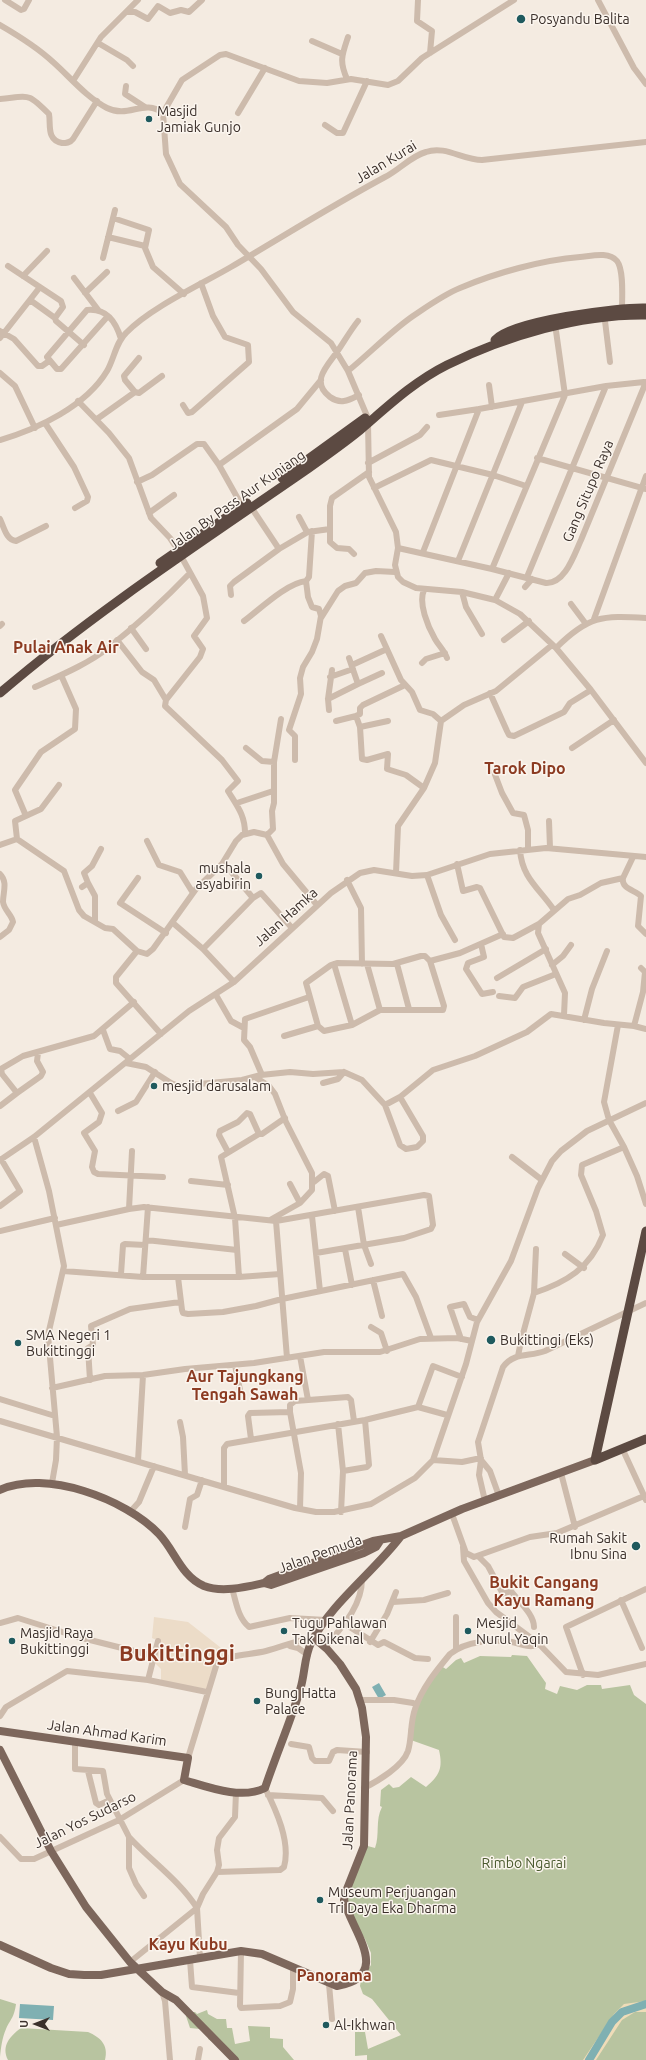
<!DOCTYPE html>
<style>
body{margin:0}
#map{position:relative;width:646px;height:2060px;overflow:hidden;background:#f4ebe1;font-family:Ubuntu,sans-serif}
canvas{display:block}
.north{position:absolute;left:16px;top:2004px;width:40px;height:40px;-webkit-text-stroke:3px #fbf5ee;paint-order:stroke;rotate:270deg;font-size:11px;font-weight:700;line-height:16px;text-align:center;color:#3b302b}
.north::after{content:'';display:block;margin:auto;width:14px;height:18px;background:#3b302b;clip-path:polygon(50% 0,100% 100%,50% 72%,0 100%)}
</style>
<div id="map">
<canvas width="646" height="2060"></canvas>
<div class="north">U</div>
</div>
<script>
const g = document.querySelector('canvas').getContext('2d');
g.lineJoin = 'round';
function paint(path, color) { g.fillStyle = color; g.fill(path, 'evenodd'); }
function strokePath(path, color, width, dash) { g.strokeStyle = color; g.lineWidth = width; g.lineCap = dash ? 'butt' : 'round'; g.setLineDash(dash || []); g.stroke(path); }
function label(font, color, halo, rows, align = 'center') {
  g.font = font + ' Ubuntu,sans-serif'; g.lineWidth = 3; g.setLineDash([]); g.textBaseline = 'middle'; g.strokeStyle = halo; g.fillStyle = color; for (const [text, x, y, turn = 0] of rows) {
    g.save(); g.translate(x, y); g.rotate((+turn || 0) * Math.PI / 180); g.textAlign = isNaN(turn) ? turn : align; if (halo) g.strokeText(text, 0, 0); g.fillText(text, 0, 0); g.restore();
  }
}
paint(new Path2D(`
 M512,1655L527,1656L546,1683L545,1689L557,1694L560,1686L577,1690L587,1685H601L602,1689L630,1685L634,1695L646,1704V2060H367V2055L355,2056V2032H365L368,2049L401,2035L372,1999L363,1994L360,1986L361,1980L371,1965V1953L365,1939L350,1918L345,1907L364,1845L375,1848C380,1835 375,1820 382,1807L380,1806L381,1790L389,1784L393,1788L399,1787L411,1777L426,1787C440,1775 443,1768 439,1750L408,1739C408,1711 427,1689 441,1666L446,1669L456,1660L461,1658L464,1663L480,1656L511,1657Z
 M0,1999L16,2004C14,2018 11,2018 6,2029C2,2038 1,2048 0,2057Z
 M207,2010L208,2014L217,2019H226L227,2028H232L235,2044L250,2041L248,2026L270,2027V2038L283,2039V2047L294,2060H233L218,2045L208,2039L210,2034L200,2029L190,2028L186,2016L189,2012H195L197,2014Z
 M21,2028L88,2032C100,2037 109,2045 105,2060H8C1,2046 10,2036 21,2028Z`), '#b8c4a0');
paint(new Path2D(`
 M646,2001V2012H635L622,2020L596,2060H583L614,2014L624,2004Z`), '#efdcb8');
paint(new Path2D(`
 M154,1617L188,1622L225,1651L223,1658L218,1660L207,1689L161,1681V1669L154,1662L161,1642L152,1638Z`), '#ecdcc8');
paint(new Path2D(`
 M379,1683L386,1695L379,1699L372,1687Z
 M20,2004L54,2006L53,2020L19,2018Z`), '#7fb0b2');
strokePath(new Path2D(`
 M589,2060L612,2022L622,2012L646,2004`), '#7fb0b2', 8);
strokePath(new Path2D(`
 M5,0L21,10L24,9L29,0
 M418,0L417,21L432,31L430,53
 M598,0L634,68L646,84
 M127,12H135L148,19L158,6L170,13L181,10L189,12L202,0
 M0,25C19,36 37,47 53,62C70,77 86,97 107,108C129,119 144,98 163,113L166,154L180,184L226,227L238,245L261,269L293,312L331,343L348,371L367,416
 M312,41L342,54
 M98,43L127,60L133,66
 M347,79C339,61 342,55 348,37
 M73,81L101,37L138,0
 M126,86L125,94L145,107
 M0,99C30,96 27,92 49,114C51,124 46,140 62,143C66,143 70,143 73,139L97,101
 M163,113L182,80L220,55L226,54L299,81L327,83L351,79L388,85L398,81L422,58L514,0
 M238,113L265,68
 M325,125L337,133H343L367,81
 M113,218L149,230L145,248L153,267L184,294
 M108,237L145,246
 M103,258L115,210
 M8,266L61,301L63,307L55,318L56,321L84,345
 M23,276L47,251
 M74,278L99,311
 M85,293L107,272
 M30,300L55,318
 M108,316L61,369H57L47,357L87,310C107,308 116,322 121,339
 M358,321C350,331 344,342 337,352C327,366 310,382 330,397C341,405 349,400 359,395
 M605,321L610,362
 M0,331L14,339L38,366H42L49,361
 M556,331L565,395L492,569L546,583C565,584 574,555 581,540L646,382
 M0,338L40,287
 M348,371C370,353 390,332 413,316C428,306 443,295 460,288C495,273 542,260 580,257C591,256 609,251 617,261C624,270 622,297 622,309
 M0,373L15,386L35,428
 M489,385L492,407
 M135,392L139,393L162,376
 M78,401L109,433L129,458L151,518L170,538L178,550
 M183,405L188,413L192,412L249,362L248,345L225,337L213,316L201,283
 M439,415L479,409
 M97,419L135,392L125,380L124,376L139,358
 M45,423L74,467L88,497L87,501L75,508
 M368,423L369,477L396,532L398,548L395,565L398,577L403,582L416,588L462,592L495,600L520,614L556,648L591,690L646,763
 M0,440C38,429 86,406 107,371C114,359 116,342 126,333C150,308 200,285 231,267C282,237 333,205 385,177C399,170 411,156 426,152C445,145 463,160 482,160L646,142
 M537,458L646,489
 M368,463L420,435L427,427
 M219,465L297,409L321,380
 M137,482L152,475L197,444H204L219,465L242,506
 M374,488L431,460L493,475L526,486
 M149,513L174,495
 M299,517L307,532
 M0,519C4,527 6,540 16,541L46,526
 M398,548L492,569
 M279,549L308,532L330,529
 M423,552L479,409L606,386L644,382
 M354,554L349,549L337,548L330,542V506L332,498L369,472
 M181,556L203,596L207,618L194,636L203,649L200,657L166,700L165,706L222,760L238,781L228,791C237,806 245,815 245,833
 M458,561L522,402
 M527,577L606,386
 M525,587L532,579
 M424,590C418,603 428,627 435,639C439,646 444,650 447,658
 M462,592L466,607L482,634
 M231,595L230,586L234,582L279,549L251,507
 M495,600L509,573
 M571,604L586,624
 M321,618L338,591L345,586L356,583L365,573L376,571L395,572
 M594,619L646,476
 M244,621C260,609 287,583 306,581
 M0,626L2,624
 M131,628L146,649
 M381,636L401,680L412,692L420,710L433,714L441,721L464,705L496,691L552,645
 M117,640L142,672L154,680L166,700
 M504,640L529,621
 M556,648C588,616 602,615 646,618
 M349,658L358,684L382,673
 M422,663L426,659L445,653
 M352,665L387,649
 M330,677L353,669
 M35,687C59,676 88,664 108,648C137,625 165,599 190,573
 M490,693L507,731L509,735L514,736L564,712L570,703L591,690
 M328,699L358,684
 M329,710L328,699L332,670
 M356,716L360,714V708L363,705L405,685
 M336,721L356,716L360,727L362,759L367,760L388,754L387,769L406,775L424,788L398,826L396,873
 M360,727L388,721
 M246,748L262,761L274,762
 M572,748L614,720
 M295,760V736L289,730L301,694L300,678L303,667L312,652L317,639L321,616L319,609L312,607L308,597L306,581L309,577L312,531
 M494,772L502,793L513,813L524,815L528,830V849
 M59,785L41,809L15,821L17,839L64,871L79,910L84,916L105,928L113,929L137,951
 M424,788L435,763L441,721
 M237,803L273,791
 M26,816L15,790L17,787L41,752L75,729L76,709L61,675
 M549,821L550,848
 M267,835L273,829L272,811L274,803V762L281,719
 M147,841L159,865L180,872L193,893
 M0,845L17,839
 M520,850C522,878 539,888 554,910
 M457,864L463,891L477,887L480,888L504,937L513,938L539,924
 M0,874C8,882 3,892 3,902C4,910 12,915 13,922L9,930L0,937
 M427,875L441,915L455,940
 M138,878L120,903L166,933
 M623,878C621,889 635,890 641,896L638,926L646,934
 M347,880L361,908L362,964
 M88,883L84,873L92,866L101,849
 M82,887L88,883L95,896V922
 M253,898L261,893L292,928
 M173,923L203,949L234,982
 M481,944L484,957L468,963L466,969L482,994L493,992
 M203,949L253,898L224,863
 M421,956H425L430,961L444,1006L443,1010H380L352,1025L324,1031L318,1026L306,983L331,965L337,963L393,964Z
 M430,961L460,953L503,934
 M334,964L352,1025
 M367,964L380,1010
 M397,964L409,1009
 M552,965L563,956L571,945
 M497,978L546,949
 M216,995L231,1021L244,1028
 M499,996L515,998L523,987L556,974
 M564,1015L565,993L538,933L539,924L568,899L580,895L601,883L623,878L633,857
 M584,1020L592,989L607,951
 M618,1025L604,1102L609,1120L624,1147L637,1176L646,1204
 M634,1026L643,992L645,972L641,968
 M103,1030L110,1049L120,1051L130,1059
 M161,1034L116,983V977L137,951L147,954L153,949L196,889L222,864L236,841L242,835L254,832L267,835L283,864L317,905
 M284,1036L318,1026
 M126,1063L146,1067L171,1083L178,1086L242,1080L261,1075L290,1072L313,1074L344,1072L362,1080L385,1105L400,1097L433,1070L475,1056L527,1032L551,1014L604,1023L634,1026L646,1029
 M262,1075L250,1047L244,1040L245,1019L309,997
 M255,1077L269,1086L275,1094L286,1122L312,1173V1190L300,1203
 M323,1083L338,1079L344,1072
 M17,1093L41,1076L43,1072L37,1061L38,1053
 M90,1093L102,1113L99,1122L84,1133L95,1151L92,1167L94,1172L98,1174L163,1177
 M385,1105L400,1145L406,1149L417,1147L423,1141V1136L400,1097
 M0,1106L17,1093L2,1074L1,1069L23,1056L94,1036L134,1002
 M118,1111L136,1102L155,1072
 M34,1137L49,1191L64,1266L48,1335L57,1437L56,1460L52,1483
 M228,1152L219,1135L220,1131L238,1122L247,1113L250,1114L259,1134
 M512,1157L542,1180
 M0,1160L34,1137L189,1011L234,982L331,893L360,873L374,870L412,876L427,875L490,854L546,848L646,857
 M191,1181L228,1185
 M314,1182L324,1174L328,1176L335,1211
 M0,1206L20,1191L1,1159
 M358,1207L364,1245L371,1264
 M129,1209L132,1151
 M312,1216L320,1291
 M270,1220L300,1203L290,1184
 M276,1221L424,1195L429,1196L433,1225L431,1229L404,1238L316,1253
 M56,1225L129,1209L144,1207L276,1221L287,1358
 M0,1231L55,1218
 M146,1240L237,1250
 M345,1249L352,1285
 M565,1254L584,1268
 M63,1271L143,1277H239L280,1274
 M121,1274L123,1245L125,1244L145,1245
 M143,1277L148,1207
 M178,1277L182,1310L183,1313L188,1314L223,1312L256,1306L282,1299L403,1274L416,1297L431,1338
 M239,1277L235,1218L221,1157L259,1134H262L285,1118
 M373,1280L382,1316
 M534,1293L536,1249
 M371,1327L381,1333L387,1351
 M461,1339L450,1307L464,1304L470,1317L478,1320
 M300,1356L308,1400
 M518,1356L521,1341L534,1293C567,1282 590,1268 603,1235L596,1211L581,1175L582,1165L624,1147
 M235,1365L241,1395
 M90,1380L88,1348L93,1345L91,1326L130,1309L180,1302
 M52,1388L105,1376L143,1375L185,1369L254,1363L324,1352H380L420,1339L457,1338L472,1341
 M0,1399L55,1416
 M418,1407L433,1366L462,1377
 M0,1421L295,1508L316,1512H334L371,1504L415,1478L433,1460L466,1364L477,1322L511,1261L538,1188L552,1161L561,1151L587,1131L646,1103
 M180,1422L183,1437L185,1475
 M338,1424L343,1471L341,1512
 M251,1439L248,1416L250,1413L290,1412
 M622,1448L646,1500
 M433,1460L462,1462L481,1458
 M481,1460L479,1475L485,1501
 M138,1461L143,1375
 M343,1471L367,1467L369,1465L365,1420
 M561,1473L575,1527
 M224,1486V1448L227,1444L365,1420L418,1407L447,1415
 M499,1496L490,1471L481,1460L478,1442L503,1367C514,1352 529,1357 545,1351L646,1303
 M300,1509L301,1473L290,1412V1405L295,1401L348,1397L351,1400L354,1421
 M130,1512L139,1502L154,1466
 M452,1514L466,1553L474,1557L530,1537L557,1533L644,1496
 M185,1527L190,1499L197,1495L202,1480
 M463,1547L464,1561L488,1603L496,1612L539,1644L566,1672L598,1675L646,1664
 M479,1557L488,1566L503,1594L511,1591C519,1602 534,1614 534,1627
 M232,1588C236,1602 238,1618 249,1627L290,1618L326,1620
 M621,1600L642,1648
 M393,1602L424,1600L448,1593
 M0,1623L18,1618L78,1637L154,1656
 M345,1624L378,1645L384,1642L415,1658L428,1659
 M370,1642L387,1614L396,1592
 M290,1646L298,1648L308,1655
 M326,1646C342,1627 362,1606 362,1579
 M456,1650V1617
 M583,1675L566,1627L646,1589
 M148,1680L158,1641
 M360,1700H394L413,1703
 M0,1716L6,1707L67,1671L148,1680L207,1692
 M75,1741V1769L103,1771L107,1794L129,1837V1868L136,1884L144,1896
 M291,1744L309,1747L312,1758L315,1761H329L333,1752L337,1750L367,1752
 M188,1758L217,1663C230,1654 250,1655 266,1651C282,1647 297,1640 314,1638
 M88,1771L96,1803L99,1805L110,1800
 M364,1788C378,1781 403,1766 408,1751C412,1738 410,1723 415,1709C422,1688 436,1671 450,1654C466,1641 492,1639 512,1642C521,1644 531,1649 539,1644
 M268,1795L322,1798L333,1811
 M0,1837L21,1859H34L119,1820L184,1780
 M129,1837C151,1861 179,1880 197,1908L130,1962
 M217,1872L280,1870L284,1867C291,1842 276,1810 265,1788
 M241,1951L240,2006L241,2008L280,2006L290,2002L293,1989V1968
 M200,1958L197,1908L203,1894L217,1872L219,1865L217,1850L219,1838L235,1817L236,1792
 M190,1960L192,1987L239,1993
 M329,1984L332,2019
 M162,1992L165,2001L170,2060
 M198,2060L200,2049`), '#cdbbac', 6);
strokePath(new Path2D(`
 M0,1490C45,1469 126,1499 159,1534C175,1551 181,1576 204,1586C222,1593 246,1587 264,1583L271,1585L364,1553L376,1547L380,1541
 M264,1583L269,1579L373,1541L401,1536L462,1509L595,1460
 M0,1731L188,1758L184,1780C208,1787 241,1800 265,1788C276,1755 290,1723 300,1690C305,1675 304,1657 311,1643C331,1603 374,1572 401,1536
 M0,1750L51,1851L86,1907L130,1962L162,1992L176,2000L235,2060
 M0,1945L51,1968L69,1974L84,1975H101L241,1951L262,1954L337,1986C394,1976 351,1930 344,1900L345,1894L364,1846L366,1737L362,1708L356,1689L340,1664L327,1649L314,1638`), '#7d675c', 8);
strokePath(new Path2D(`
 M495,340C512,321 618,307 646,308
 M282,478L365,418
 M160,563L247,503
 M0,693C97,610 205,540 309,468C326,456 343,444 359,431C387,407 413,382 447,365C506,336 580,314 646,315
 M595,1460L646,1231
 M595,1460L646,1439`), '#5c4a42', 9);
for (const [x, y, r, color] of [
 [521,19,5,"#1f5a5e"],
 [149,119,4,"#1f5a5e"],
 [259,876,4,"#1f5a5e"],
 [154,1086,4,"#1f5a5e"],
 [491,1340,5,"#1f5a5e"],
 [18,1343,4,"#1f5a5e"],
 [636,1546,5,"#1f5a5e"],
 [284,1631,4,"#1f5a5e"],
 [468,1631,4,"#1f5a5e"],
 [12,1641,4,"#1f5a5e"],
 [257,1701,4,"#1f5a5e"],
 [320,1900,4,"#1f5a5e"],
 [326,2025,4,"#1f5a5e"]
]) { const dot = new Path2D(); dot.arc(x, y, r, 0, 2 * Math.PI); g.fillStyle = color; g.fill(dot); strokePath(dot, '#fbf5ee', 1.5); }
label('14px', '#3b302b', '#fbf5ee', [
 ["Posyandu Balita",530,19],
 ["Masjid",157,111],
 ["Jamiak Gunjo",157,127],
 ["mushala",251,868,"right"],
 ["asyabirin",251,884,"right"],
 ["mesjid darusalam",162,1086],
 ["SMA Negeri 1",26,1335],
 ["Bukittinggi",26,1351],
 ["Bukittingi (Eks)",500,1340],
 ["Rumah Sakit",627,1538,"right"],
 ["Ibnu Sina",627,1554,"right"],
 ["Tugu Pahlawan",292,1623],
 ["Tak Dikenal",292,1639],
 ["Mesjid",476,1623],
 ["Nurul Yaqin",476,1639],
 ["Masjid Raya",20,1633],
 ["Bukittinggi",20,1649],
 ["Bung Hatta",265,1693],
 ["Palace",265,1709],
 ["Museum Perjuangan",328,1892],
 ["Tri Daya Eka Dharma",328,1908],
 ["Al-Ikhwan",334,2025]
], 'left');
label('14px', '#3b302b', '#fbf5ee', [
 ["Jalan Kurai",386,162,-31],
 ["Gang Situpo Raya",588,491,-67],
 ["Jalan By Pass Aur Kuniang",237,500,-35],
 ["Jalan Hamka",286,917,-42],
 ["Jalan Pemuda",320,1554,-20],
 ["Jalan Ahmad Karim",107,1733,8],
 ["Jalan Panorama",350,1800,-87],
 ["Jalan Yos Sudarso",85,1820,-26]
]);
label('14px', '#4a5a2e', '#fbf5ee', [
 ["Rimbo Ngarai",524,1863]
]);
label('bold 16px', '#8c3b22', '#fbf5ee', [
 ["Pulai Anak Air",66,648],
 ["Tarok Dipo",525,769],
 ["Aur Tajungkang",245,1377],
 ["Tengah Sawah",245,1395],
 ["Bukit Cangang",544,1583],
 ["Kayu Ramang",544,1601],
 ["Kayu Kubu",188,1945],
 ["Panorama",334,1976]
]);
label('bold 22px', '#8c3b22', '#fbf5ee', [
 ["Bukittinggi",177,1654]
]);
</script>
